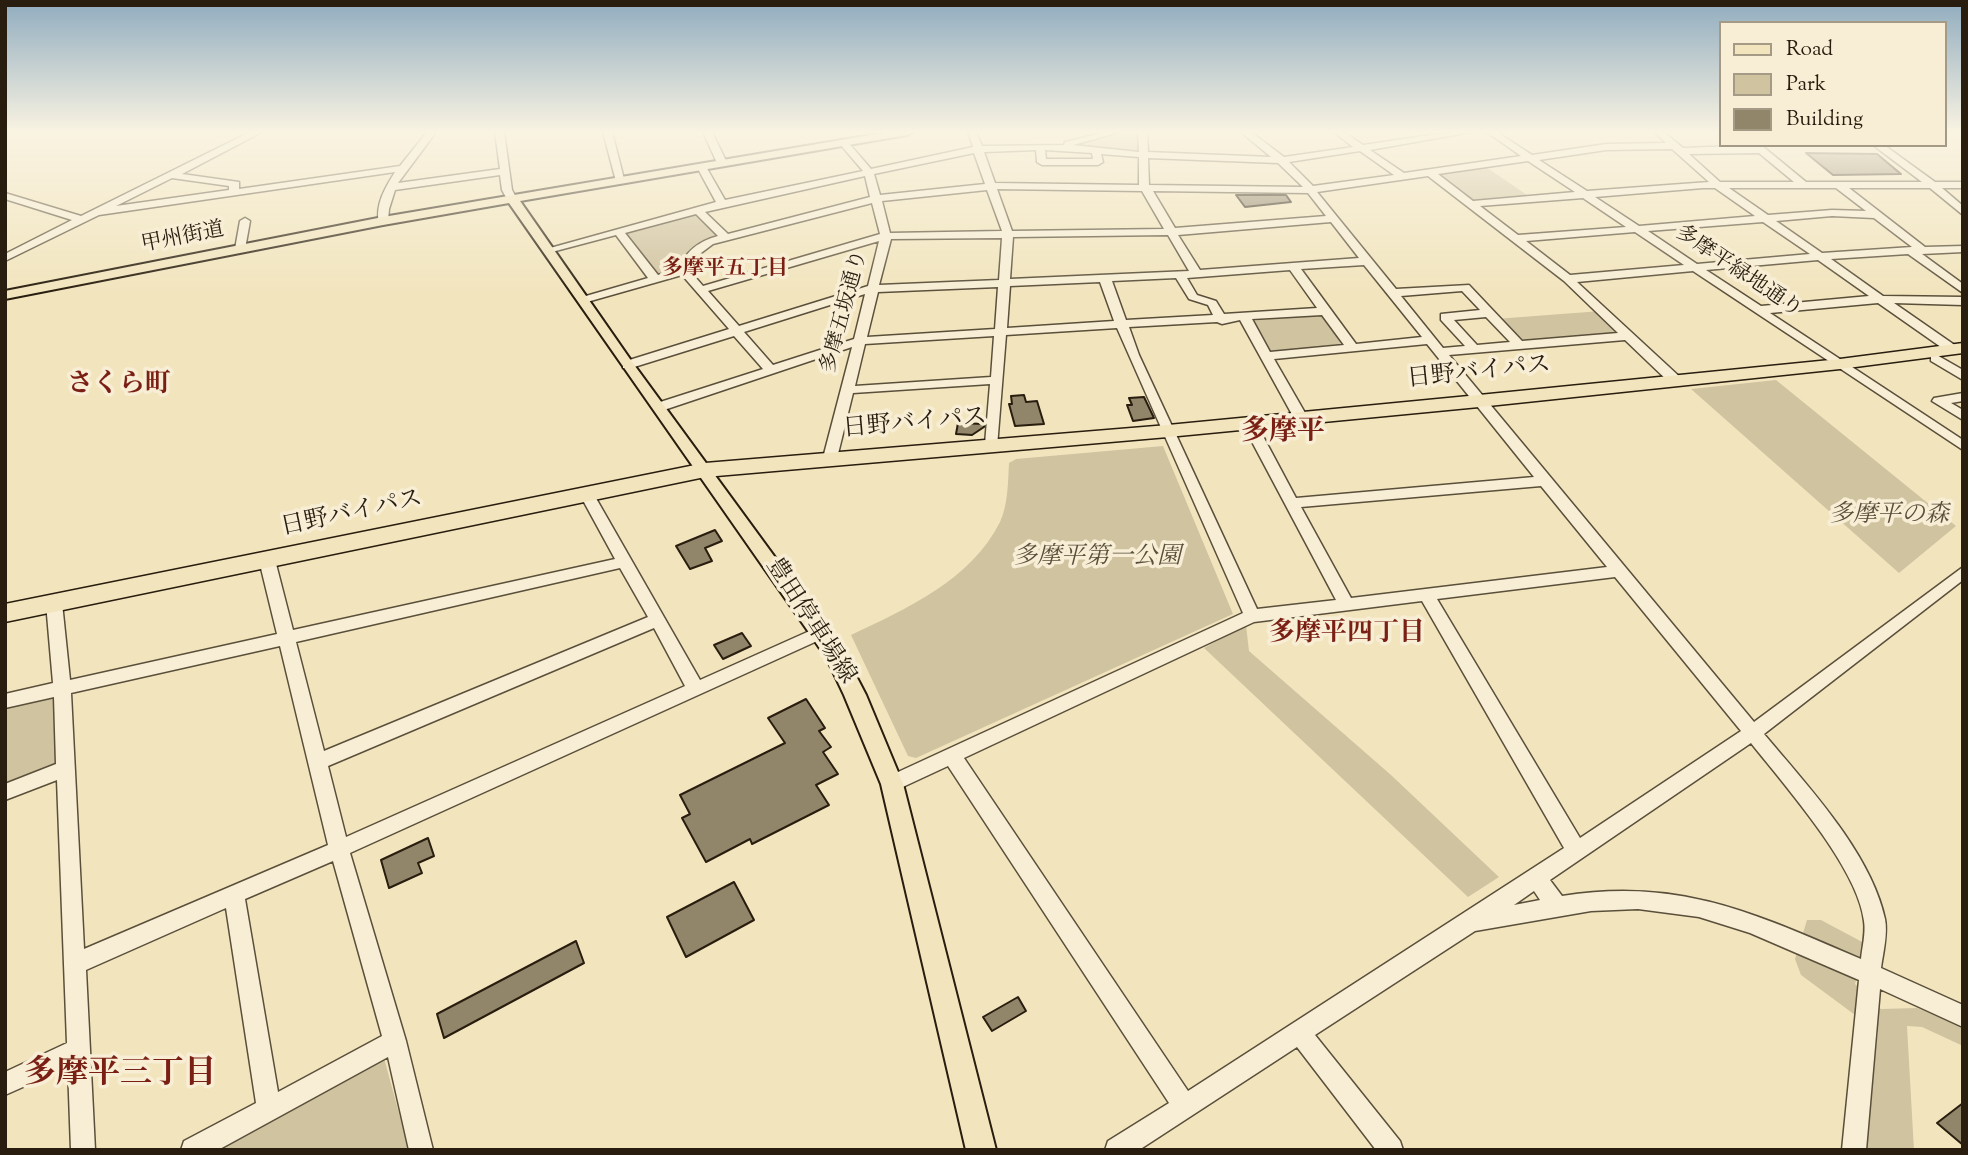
<!DOCTYPE html>
<meta charset="utf-8">
<style>
body{margin:0}
#map{position:relative;width:1968px;height:1155px;overflow:hidden;background:#f2e5be;font-family:"Sorts Mill Goudy",serif}
canvas{display:block}
.frame{position:absolute;inset:0;border:7px solid #281d0e;pointer-events:none}
.legend{position:absolute;left:1719px;top:21px;width:228px;height:126px;box-sizing:border-box;background:#f7eed5;border:2px solid #a49a85;margin:0;padding:9px 12px;list-style:none;font-size:21px;color:#281d0e}
.legend li{display:flex;align-items:center;gap:14px;height:35px}
.legend b{width:35px;border:2px solid #a49a85}
</style>
<div id="map">
<canvas width="1968" height="1155"></canvas>
<div class="frame"></div>
<ul class="legend">
<li><b style="height:9px;background:#f2e5be"></b>Road</li>
<li><b style="height:19px;background:#d0c3a0"></b>Park</li>
<li><b style="height:19px;background:#91856a"></b>Building</li>
</ul>
</div>
<script>
const g = document.querySelector('canvas').getContext('2d');
g.lineJoin = 'round';
function paint(path, color) { g.fillStyle = color; g.fill(path, 'evenodd'); }
function strokePath(path, color, width, dash) { g.strokeStyle = color; g.lineWidth = width; g.lineCap = dash ? 'butt' : 'round'; g.setLineDash(dash || []); g.stroke(path); }
function label(font, color, halo, rows, align = 'center') {
  g.font = font + ' "Sorts Mill Goudy","Noto Serif JP",serif'; g.lineWidth = 7; g.setLineDash([]); g.textBaseline = 'middle'; g.strokeStyle = halo; g.fillStyle = color; for (const [text, x, y, turn = 0] of rows) {
    g.save(); g.translate(x, y); g.rotate((+turn || 0) * Math.PI / 180); g.textAlign = isNaN(turn) ? turn : align; if (halo) g.strokeText(text, 0, 0); g.fillText(text, 0, 0); g.restore();
  }
}
paint(new Path2D(`
 M1123,132H1138L1139,153L1067,146Z
 M1486,167L1530,197L1476,203L1437,174Z
 M698,210L724,236L695,251L684,271L655,279L618,231Z
 M1601,311L1628,336L1519,345L1495,319Z
 M1322,314L1341,344L1268,352L1251,321Z
 M1776,380L1956,526L1899,573L1691,389Z
 M1163,446L1233,614L916,758L908,756L851,635C906,609 971,580 1000,522C1008,505 1008,482 1009,463L1016,459Z
 M1246,625L1249,651L1391,775L1499,877L1468,897L1204,648Z
 M47,696L54,698L56,766L5,788V706Z
 M1807,920H1821L1866,944L1855,984L1881,1009L1917,1008L1963,1027V1046L1922,1027L1907,1026L1914,1150H1864L1878,1032L1801,975L1795,959Z
 M384,1058L409,1150H211Z`), '#d0c3a0');
const building = new Path2D(`
 M1806,153L1877,154L1901,174L1833,175Z
 M1236,195H1286L1291,202L1245,207Z
 M1024,395L1026,402L1037,401L1044,424L1015,426L1009,404H1012L1011,396Z
 M1144,397L1154,418L1133,421L1127,405H1132L1129,398Z
 M958,423L984,424V427L972,435L956,434Z
 M715,530L722,541L705,548L712,561L690,569L676,546Z
 M742,633L751,646L723,659L714,645Z
 M806,699L825,728L819,731L831,747L823,752L838,774L816,785L829,805L752,844L750,839L706,862L682,818L690,814L680,795L785,743L768,718Z
 M428,838L434,856L418,863L422,873L389,888L381,860Z
 M734,882L754,920L686,957L667,917Z
 M576,941L584,963L444,1038L437,1014Z
 M1018,997L1026,1011L992,1031L983,1017Z
 M1963,1103V1145L1937,1123Z`);
paint(building, '#91856a');
strokePath(building, '#281d0e', 2);
const minor = new Path2D(`
 M250,132H262L182,174L239,182V189L400,166L427,132H436L398,183L500,169L495,132H504L512,190L517,199L508,201L502,190L500,175L395,190L389,209L388,221L379,223C375,205 385,188 395,172L99,215L5,261V254L72,220L5,199V193L81,216ZM172,178L229,186V190L116,206Z
 M603,132H612L625,183L616,181Z
 M703,132H712L727,163L725,165L717,163Z
 M968,132H976L982,146L1064,145L1065,142L1106,132H1120L1073,145L1139,152L1138,132H1147L1148,152L1271,157L1241,132H1251L1284,157L1353,147L1334,132H1344L1363,145L1451,132H1472L1370,150L1404,173L1521,156L1487,132H1497L1532,155L1606,144L1666,143L1654,132H1664L1683,148L1761,145L1806,182H1922L1873,145H1884L1935,182H1963V188H1942L1963,206V215L1930,188H1849L1925,247L1963,246V252L1922,254L1963,284V293L1908,254L1831,259L1883,296L1963,297V305L1894,303L1956,346V352H1948L1878,303L1770,313L1963,440V450L1693,271L1577,282L1681,378V384H1671L1625,340L1449,355L1754,722L1963,567V580L1764,734C1807,785 1871,853 1885,919C1888,934 1883,953 1881,968L1963,1005V1027L1880,989L1866,1150H1842L1859,980L1750,933L1699,917L1638,909L1591,911L1475,931L1315,1035L1400,1141L1403,1150H1376L1297,1047L1139,1150H1105L1108,1141L1169,1103L948,766L892,792L885,790L883,784L885,778L1243,613L1117,328L1006,335L997,447H987L985,444L990,384L853,393L837,458L830,462L823,458L852,347L664,410H654V404L763,369L734,336L631,368H623V362L729,329L682,275L587,302H579V298L648,278L616,235L548,253L543,250L716,202L697,167L699,165H705L725,200L863,171L840,144V140H846L871,169L973,147ZM1672,149L1709,182L1587,191L1539,160L1606,150ZM1036,150L1037,162L1042,165H1098L1103,162L1101,154L1139,157V185L995,183L984,152ZM1045,150L1092,153L1093,159H1046ZM1360,151L1394,175L1313,186L1289,162ZM974,153L985,184L880,195L874,174ZM1759,153L1794,182H1720L1689,154ZM1148,158L1278,163L1303,187L1149,185ZM1528,161L1575,192L1473,201L1438,174ZM865,176L870,197L728,234L705,212ZM1428,176L1564,281L1618,333L1522,341L1469,285L1396,289L1317,192ZM1703,188H1715L1755,216L1639,226L1595,197ZM1729,188H1836L1866,211L1832,210L1768,215ZM997,189L1142,191L1164,229L1012,231ZM987,190L1002,231L890,233L882,201ZM1153,191L1308,193L1326,216L1175,228ZM1583,198L1626,227L1518,235L1480,206ZM872,203L880,234L703,286L690,271L697,256L713,244ZM696,214L718,236C700,241 686,250 679,269L658,275L625,233ZM1832,216L1874,218L1912,247L1822,253L1776,221ZM1331,222L1359,258L1200,270L1178,235ZM1763,222L1810,254L1697,264L1648,231ZM1635,232L1684,265L1570,275L1526,241ZM1168,235L1189,271L1010,279L1013,237ZM1002,238L999,280L879,285L891,239ZM879,241L868,286L739,326L708,291ZM1818,260L1869,296L1761,306L1706,270ZM1364,265L1422,337L1356,344L1301,269ZM1290,270L1317,308L1224,314L1216,301L1197,295L1187,278ZM1176,278L1189,299L1208,305L1213,315L1126,320L1112,281ZM1100,282L1114,321L1007,328L1010,286ZM998,287L995,329L867,337L878,292ZM1462,291L1480,310L1441,314V320L1465,346L1443,348L1401,296ZM865,294L854,339L773,365L744,332ZM1322,315L1344,345L1270,352L1252,319ZM1486,317L1510,342L1477,345L1454,320ZM1240,320L1294,418L1301,422L1308,418L1274,359L1427,344L1534,477L1296,498L1256,423L1254,420H1244L1242,423L1336,600L1257,609L1139,355L1129,327L1217,322L1222,324ZM994,336L991,377L855,386L865,344ZM1541,486L1607,567L1351,598L1301,507ZM1615,577L1741,731L1580,838L1437,599ZM1422,601L1564,848L1188,1091L964,758L1254,622ZM1751,743C1785,786 1858,868 1864,921C1866,933 1862,948 1861,959C1756,914 1680,877 1562,896L1550,880ZM1534,891L1540,900L1514,905Z
 M245,218L250,221L245,249L240,252L235,249L240,221Z
 M1935,354L1963,370V380L1931,361V355Z
 M1963,393V401L1951,403L1963,410V420L1932,401L1934,398Z
 M586,488L593,493L700,680L814,629H826L828,633L826,637L350,853L406,1041L433,1150H409L388,1057L218,1150H181L184,1141L256,1103L226,908L86,970L95,1150H71L68,1067L5,1095V1072L67,1043L57,780L5,800V784L56,764L54,697L5,708V694L53,683L46,603L48,599H60L62,603L70,680L277,634L259,560L267,555L275,560L293,630L615,559L579,493ZM620,568L648,617L324,751L296,642ZM654,628L685,686L346,837L328,766ZM280,646L328,845L84,949L71,693ZM333,861L382,1036L278,1092L245,899Z`);
const major = new Path2D(`
 M889,132H913L907,135L520,201L632,362L842,649L866,695L903,784L996,1150H966L881,784L844,695L827,659L810,634L509,203L383,225L5,299V291L383,217Z`);
const highway = new Path2D(`
 M1963,343V353L1840,369L1479,407L1168,437L705,477L5,622V604L705,463L1168,425L1479,395L1840,359Z`);
strokePath(minor, '#5a4f3a', 3);
strokePath(major, '#281d0e', 4);
strokePath(highway, '#281d0e', 3);
paint(minor, '#f7eed5');
paint(major, '#f2e5be');
paint(highway, '#f2e5be');
const sky = g.createLinearGradient(0, 0, 0, 293);
sky.addColorStop(0, '#90acbf');
sky.addColorStop(0.45, '#f9f3e2');
sky.addColorStop(1, '#f9f3e200');
g.fillStyle = sky;
g.fillRect(0, 0, 1968, 293);
label('21px', '#281d0e', '#f7eed5', [
 ["甲州街道",183,239,-11],
 ["多摩平緑地通り",1738,273,34],
 ["多摩五坂通り",846,312,-75]
]);
label('bold 21px', '#7a1f14', '#f7eed5', [
 ["多摩平五丁目",725,270]
]);
label('24px', '#281d0e', '#f7eed5', [
 ["日野バイパス",1479,374,-6],
 ["日野バイパス",915,425,-5],
 ["日野バイパス",352,515,-12],
 ["豊田停車場線",809,622,57]
]);
label('italic 24px', '#5a4f3a', '#f7eed5', [
 ["多摩平の森",1889,517],
 ["多摩平第一公園",1097,559]
]);
label('bold 26px', '#7a1f14', '#f7eed5', [
 ["さくら町",119,387],
 ["多摩平四丁目",1347,636]
]);
label('bold 28px', '#7a1f14', '#f7eed5', [
 ["多摩平",1283,434]
]);
label('bold 32px', '#7a1f14', '#f7eed5', [
 ["多摩平三丁目",120,1077]
]);
</script>
